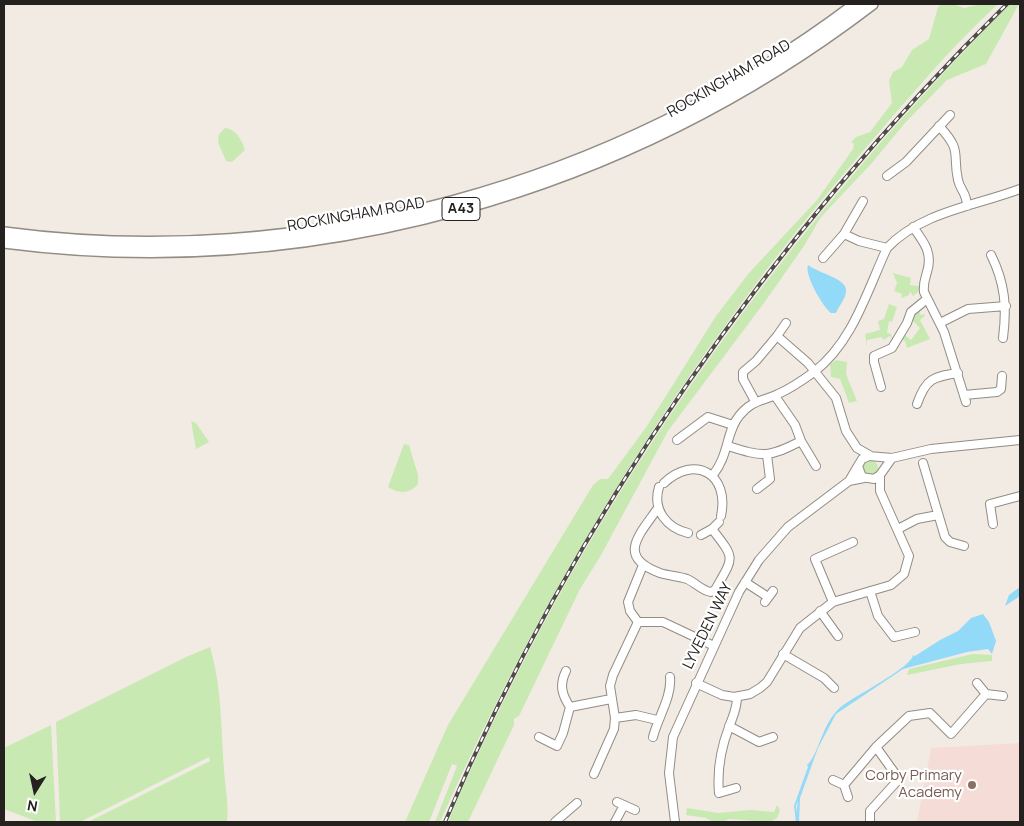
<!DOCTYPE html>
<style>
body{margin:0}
#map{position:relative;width:1024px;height:826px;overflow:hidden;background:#f2ebe4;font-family:Manrope,sans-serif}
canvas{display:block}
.frame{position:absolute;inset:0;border:5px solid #24211f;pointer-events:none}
.north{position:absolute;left:10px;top:766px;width:50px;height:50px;-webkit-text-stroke:4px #fff;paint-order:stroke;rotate:190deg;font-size:14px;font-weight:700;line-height:20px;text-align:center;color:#24211f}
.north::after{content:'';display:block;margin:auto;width:18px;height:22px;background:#24211f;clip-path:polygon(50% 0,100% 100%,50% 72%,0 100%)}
</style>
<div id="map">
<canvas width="1024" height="826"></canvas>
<div class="frame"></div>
<div class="north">N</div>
</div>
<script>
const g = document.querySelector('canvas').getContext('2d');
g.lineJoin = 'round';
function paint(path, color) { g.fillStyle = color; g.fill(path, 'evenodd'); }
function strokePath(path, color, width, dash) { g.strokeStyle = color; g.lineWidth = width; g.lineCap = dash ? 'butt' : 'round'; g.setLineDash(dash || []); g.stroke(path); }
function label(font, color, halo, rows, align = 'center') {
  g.font = font + ' Manrope,sans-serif'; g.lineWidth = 4.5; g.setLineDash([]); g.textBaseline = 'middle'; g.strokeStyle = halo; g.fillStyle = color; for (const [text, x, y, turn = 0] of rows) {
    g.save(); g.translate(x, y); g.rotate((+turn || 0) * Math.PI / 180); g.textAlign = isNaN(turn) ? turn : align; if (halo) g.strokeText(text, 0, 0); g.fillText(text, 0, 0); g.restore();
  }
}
paint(new Path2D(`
 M1020,743V822H917L931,748Z`), '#f6dcd6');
paint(new Path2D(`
 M942,4H953L964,8L981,4H998C949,49 906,101 863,151C689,353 548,579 440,822H435L457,766L452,764L429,822H405L448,725L593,485L600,479H608L647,426L716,316L749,273L817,200L853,149L854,144L851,142L856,137L870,132L892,103L889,81L893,72L902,67L912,50L929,39L938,7Z
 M1010,4H1019L986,64L947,80L905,123L871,164L821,217L804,246L764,303L668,431L600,557L580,589L519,716L514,719V725L468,822H448C579,514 775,241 1010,4Z
 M225,128C236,129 242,140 245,150L232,162L226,161L218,142L219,134Z
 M893,273L911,278L910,285L919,286L920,290L913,296L910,291L909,295L901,298L902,294L894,291L897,283Z
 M889,304L897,307L892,322L889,321L887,333L891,334L893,340L890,336L883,340L882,337L867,340V347L865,334L880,330L878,321L884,319Z
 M918,310L921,315L924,314L925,316L920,320L930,339L907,348L905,341L901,339L905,335L911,340L920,328L912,320Z
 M836,360L847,362L846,374L857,401L849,403L840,379L831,377L830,364Z
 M191,421L196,423L209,442L196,449Z
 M404,444L409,445L418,475V484C410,494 398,494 388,487Z
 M862 468a8 8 0 1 1 16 0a8 8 0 1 1-16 0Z
 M210,647C222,688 221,727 224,769C225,787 229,804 227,822H88L210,761L209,757L80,822H60L56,722L186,657Z
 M973,654L992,655V661L961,664L907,675L909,669Z
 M51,725L56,822H38L4,809V748Z
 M777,805L780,810L777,818L770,822L729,819L723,822H713L706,818L686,815L687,808L718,813L750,810L774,812Z`), '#c9e9b2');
paint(new Path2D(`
 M808,265C818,273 848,279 846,291C846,298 839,306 836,313H831C822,306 804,274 808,265Z
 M1020,587V599V596L1005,606L1009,595Z
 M983,614L989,622L996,641L992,654L988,649L967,652L903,669L836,714L818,748L800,798L799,822H796L798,799L809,769L807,765C819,755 822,721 842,706C855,696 912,667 913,655L915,656L940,640L958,631L971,618Z`), '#93d9f8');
strokePath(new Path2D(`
 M797,822L795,806L809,767`), '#93d9f8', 2);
const minor = new Path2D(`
 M939,126C963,152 952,152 958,180C960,190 967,193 967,206
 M887,176L906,162L950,115
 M913,227C924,242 933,253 927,272C925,279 923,284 924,292L944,332L966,402
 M844,234L859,241L887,248
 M991,255C1005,283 1007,307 1003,338
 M823,258L844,234L863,201
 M786,323L777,336L808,363L836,398L846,431L857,448L871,456
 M940,323L968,309L1006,306
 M881,387L874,362V356L892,348L907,323L911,312L927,299
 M964,395L997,392L1001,389L1002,376
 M775,396L795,425L801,441L816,466
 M755,401L743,379V372L756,361L777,336
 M917,404C926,378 933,377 958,373
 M677,440L708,417L733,425
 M728,446C763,457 768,458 801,441
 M923,463L945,537L950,542L964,546
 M858,466L862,477L874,479L880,475L892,458
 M713,475C729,455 726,432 739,416C752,400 761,402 778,394C790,389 803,380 814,372C853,342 867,291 887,248C921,212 975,206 1020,189
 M849,481L862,459L869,456L892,458L931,449L1020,440
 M664,483C695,454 730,474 721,516
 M659,487C652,510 667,528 688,533
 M757,489L770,479L767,455
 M658,508C639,535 616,557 660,573C669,576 679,576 687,579C696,583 702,591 711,592L715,590C734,556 736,560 712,529
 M993,524L990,504L1020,496
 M898,529L917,519L938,515
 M701,535L712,529L719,522
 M745,582L768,597
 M870,591L878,616L894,637L915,632
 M765,602L773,591
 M833,602L815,559L853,542
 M820,611L838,636
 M638,622L630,611L628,602L643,565
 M783,654L824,678L834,688
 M566,671C559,685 562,695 570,707
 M696,683L722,695L734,697L750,694L760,688L767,682L800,628L833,602L891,585L904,574L909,556L880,491V475
 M977,683L986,694L1003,696
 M615,718L636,715L657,720
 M729,726L759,742L773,737
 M539,737L557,746L563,733L570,707L611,699
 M653,737C658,717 672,697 670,677
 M594,774L614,729L615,718L610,686L613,675L638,622H663L714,646
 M833,780L844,785L876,747L909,716L930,713L951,734L986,694
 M844,785L848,797
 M736,788L719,793C717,771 721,748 729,727C733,716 737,709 737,697
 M617,802L635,810
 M555,822L577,803
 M615,822L624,805
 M675,822L669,773L673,737L739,592L759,560L788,527L849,481L864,478
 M870,822V811L899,779L876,747`);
const highway = new Path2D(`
 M4,233C304,273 616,186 856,4
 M4,242C312,282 626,192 872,4`);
strokePath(minor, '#928c85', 10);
strokePath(highway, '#928c85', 14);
strokePath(minor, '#fff', 8);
strokePath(highway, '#fff', 11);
const rail = new Path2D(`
 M445,822C573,519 773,234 1007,4`);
strokePath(rail, '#4e4b48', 4);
strokePath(rail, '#fff', 2, [5.5]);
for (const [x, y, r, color] of [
 [972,785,5,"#8d6e63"]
]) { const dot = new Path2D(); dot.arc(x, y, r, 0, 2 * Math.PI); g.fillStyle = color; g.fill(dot); strokePath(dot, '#fff', 2); }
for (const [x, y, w] of [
 [461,209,38]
]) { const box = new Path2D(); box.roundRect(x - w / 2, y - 11.5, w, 23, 4); g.fillStyle = '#fff'; g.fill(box); strokePath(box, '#24211f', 1); }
label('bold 14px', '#24211f', null, [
 ["A43",461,209]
]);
label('15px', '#24211f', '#fff', [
 ["ROCKINGHAM ROAD",729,79,-30],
 ["ROCKINGHAM ROAD",356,215,-10],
 ["LYVEDEN WAY",708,626,-64]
]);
label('15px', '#785e54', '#fff', [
 ["Corby Primary",962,776],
 ["Academy",962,793]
], 'right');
</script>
